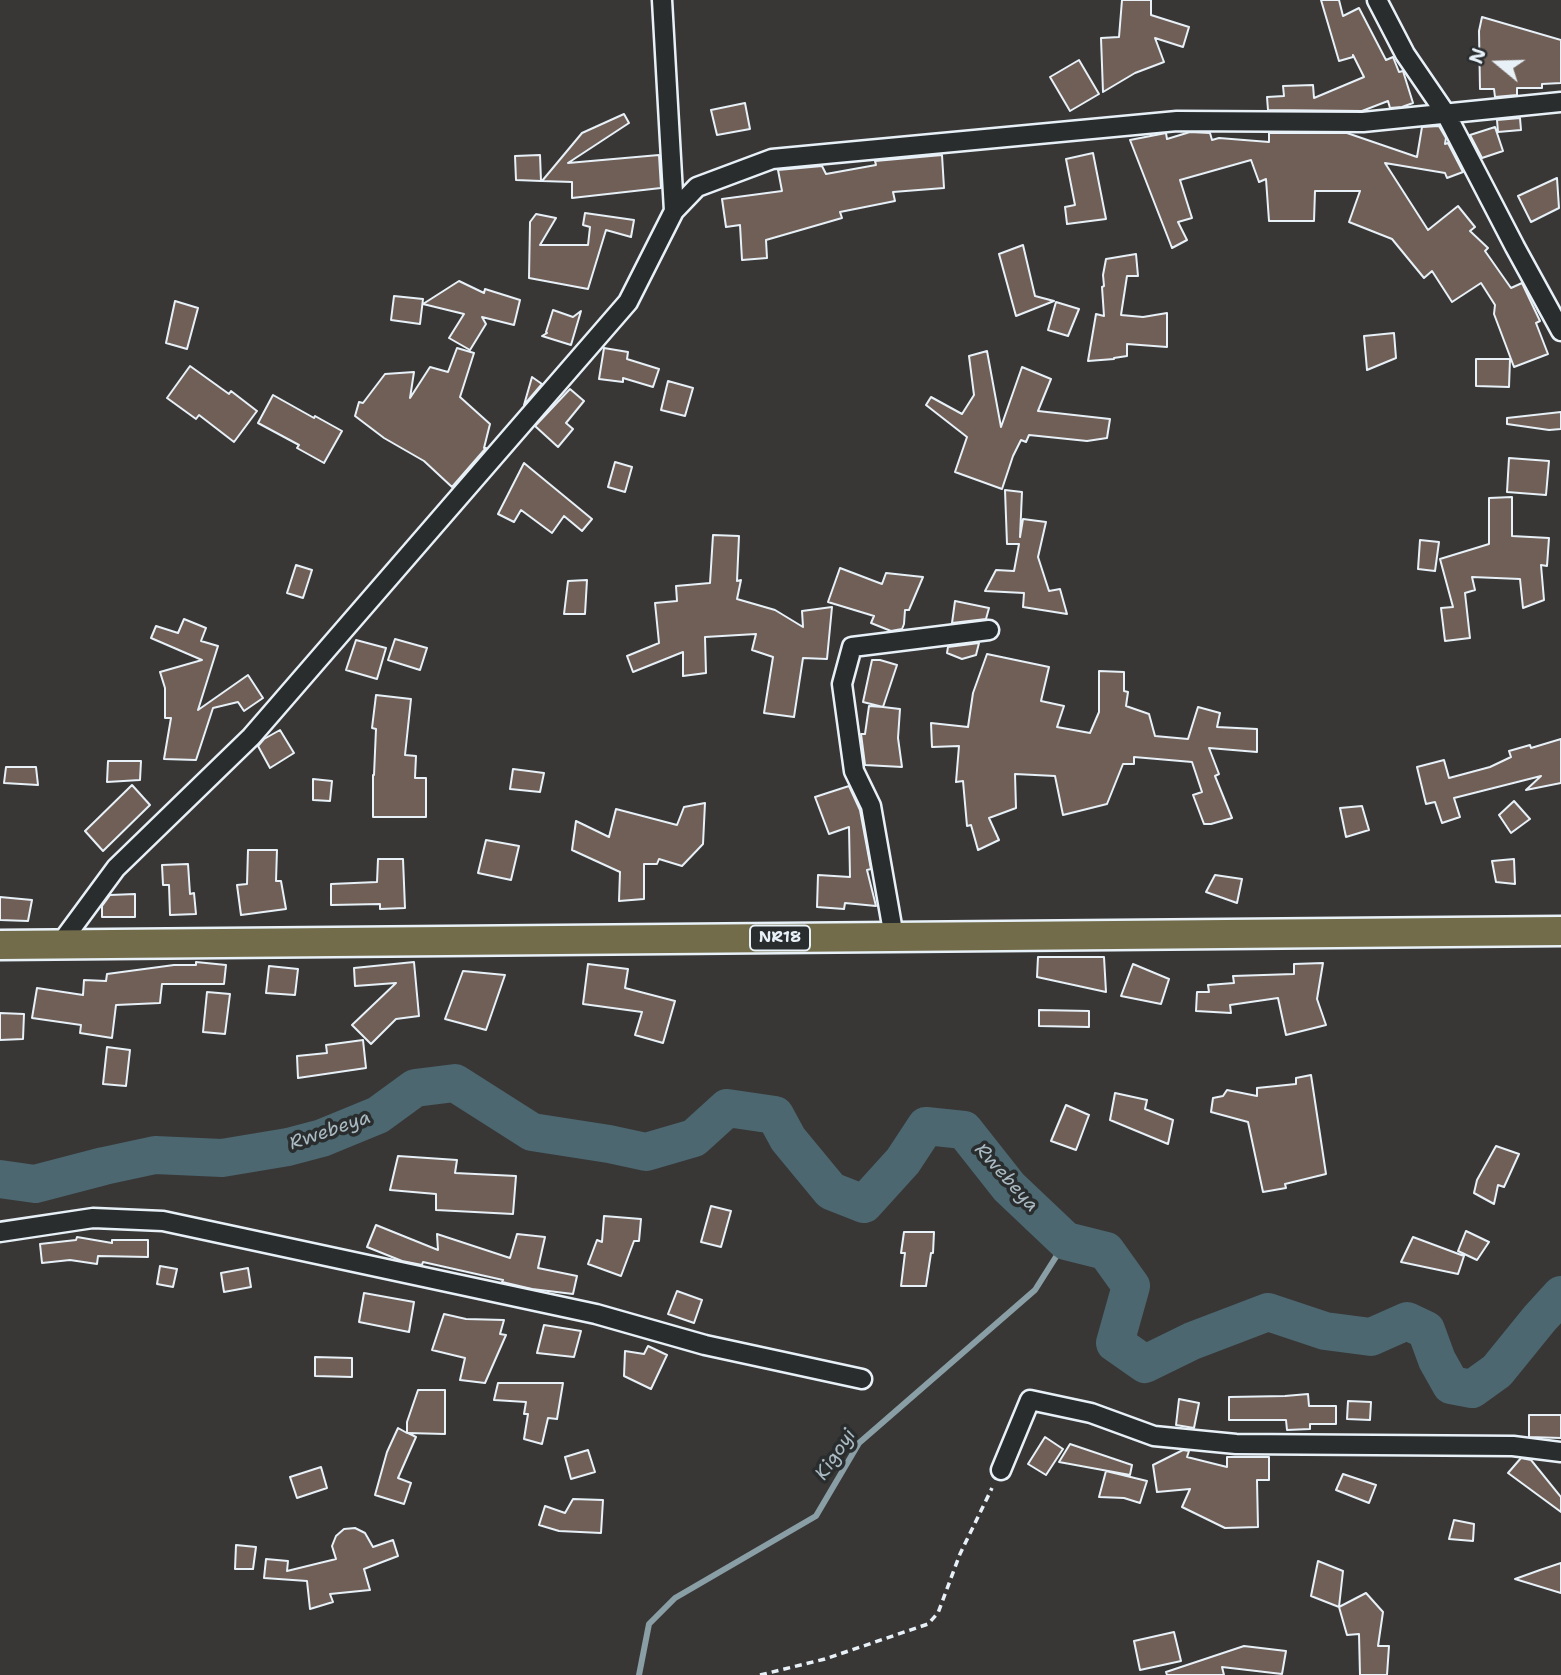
<!DOCTYPE html>
<style>
body{margin:0}
#map{position:relative;width:1561px;height:1675px;overflow:hidden;background:#383736;font-family:"Shantell Sans",sans-serif}
canvas{display:block}
.north{position:absolute;left:1463px;top:28px;width:70px;height:70px;-webkit-text-stroke:5px #2a2d2e;paint-order:stroke;rotate:289deg;font-size:19px;font-weight:700;line-height:28px;text-align:center;color:#e8f1f8}
.north::after{content:'';display:block;margin:auto;width:24px;height:32px;background:#e8f1f8;clip-path:polygon(50% 0,100% 100%,50% 72%,0 100%)}
</style>
<div id="map">
<canvas width="1561" height="1675"></canvas>
<div class="north">N</div>
</div>
<script>
const g = document.querySelector('canvas').getContext('2d');
g.lineJoin = 'round';
function strokePath(path, color, width, dash) { g.strokeStyle = color; g.lineWidth = width; g.lineCap = dash ? 'butt' : 'round'; g.setLineDash(dash || []); g.stroke(path); }
function paint(path, color) { g.fillStyle = color; g.fill(path, 'evenodd'); }
function label(font, color, halo, rows, align = 'center') {
  g.font = font + ' "Shantell Sans",sans-serif'; g.lineWidth = 7; g.setLineDash([]); g.textBaseline = 'middle'; g.strokeStyle = halo; g.fillStyle = color; for (const [text, x, y, turn = 0] of rows) {
    g.save(); g.translate(x, y); g.rotate((+turn || 0) * Math.PI / 180); g.textAlign = isNaN(turn) ? turn : align; if (halo) g.strokeText(text, 0, 0); g.fillText(text, 0, 0); g.restore();
  }
}
strokePath(new Path2D(`
 M639,1675L649,1624L675,1598L816,1516L859,1443L1035,1290L1066,1241`), '#8a9ea6', 6);
strokePath(new Path2D(`
 M0,1179L35,1184L104,1166L155,1155L222,1158L288,1147L322,1138L378,1115L415,1088L455,1083L532,1132L609,1144L646,1152L694,1138L727,1108L775,1115L788,1139L831,1191L864,1204L903,1161L926,1126L964,1130L1009,1187L1066,1241L1106,1251L1131,1286L1115,1343L1145,1364L1192,1341L1268,1312L1325,1331L1371,1337L1407,1321L1426,1330L1437,1360L1451,1385L1472,1389L1497,1371L1540,1318L1561,1295`), '#4c6770', 38);
const building = new Path2D(`
 M1122,0H1151V15L1189,27L1183,47L1155,38L1164,62L1135,73L1103,92L1101,38L1119,37Z
 M1321,0H1339L1343,16L1359,8L1386,60L1393,57L1399,72L1403,71L1413,103L1402,107L1390,108L1388,101L1362,111L1268,110L1267,97L1284,96L1283,86L1313,85L1314,98L1364,77L1353,55V57L1339,61Z
 M1482,17L1561,40V83L1542,84V88H1517V95L1495,97L1494,89H1480L1479,31Z
 M1079,60L1099,94L1070,111L1050,77Z
 M745,103L750,129L717,135L711,110Z
 M624,114L629,123L568,163L659,155L661,188L572,198V182L542,181L582,133Z
 M1520,118L1521,130L1498,132L1497,120Z
 M1439,126L1446,138L1445,144L1448,143L1463,172L1447,178L1445,173L1385,163L1428,230L1458,206L1475,227L1470,231L1488,248L1485,251L1511,288L1522,283L1540,321L1536,323L1548,354L1514,367L1494,314L1495,305L1481,283L1452,302L1432,271L1424,278L1392,239L1349,222L1360,191H1315L1314,221H1269L1266,179L1259,182L1251,160L1180,180L1192,218L1178,222L1187,240L1172,248L1130,140L1166,133L1167,139L1190,132L1210,133L1212,140L1219,138L1269,142V133H1347L1417,157L1422,127Z
 M1495,127L1503,151L1482,158L1470,135Z
 M1093,153L1106,219L1067,224L1065,207L1075,205L1066,159Z
 M540,155L541,181L516,180L515,156Z
 M942,155L944,188L893,192L895,201L840,212L842,218L766,240L767,258L742,260L740,225L726,227L722,199L782,191L778,170L822,166L826,174L876,165L875,161Z
 M1557,178L1559,208L1531,222L1518,196Z
 M585,213L634,220L631,237L606,230L588,289L529,278L530,222L536,214L556,218L540,245H588L590,227L583,225Z
 M1023,245L1035,296L1054,301L1016,316L999,254Z
 M1136,254L1138,276H1127L1121,315L1143,317L1167,313V347L1127,344V356L1114,358V359L1088,361L1096,314L1104,316L1102,287L1104,286L1103,275L1106,259Z
 M459,281L484,293L485,289L520,300L514,325L482,317L486,324L470,350L449,338L464,314L423,304Z
 M394,296L423,299L420,324L391,320Z
 M175,301L198,308L187,349L166,343Z
 M1056,302L1079,309L1068,336L1048,330Z
 M553,310L573,317L581,311L571,345L542,336L547,333L546,332Z
 M1394,333L1396,358L1367,370L1364,336Z
 M457,348L474,353L460,397L490,424L484,448H486L452,487L424,461L384,438L355,416L359,402L363,403L385,374L414,372L410,398L430,367L448,372Z
 M604,348L628,352L627,359L659,369L653,387L623,378V382L599,379Z
 M987,351L1001,427L1022,367L1051,379L1038,411L1110,419L1107,438L1087,441L1029,435L1026,442L1021,440L1013,456L1002,489L955,472L967,437L926,405L931,397L962,414L974,395L969,356Z
 M1476,359H1510L1509,387L1476,386Z
 M190,366L229,394L231,391L257,411L234,442L199,415L196,419L167,398Z
 M532,377L542,384L524,405Z
 M668,381L693,388L685,416L661,410Z
 M570,389L584,401L566,423L573,429L558,447L535,426Z
 M273,395L314,418L315,416L342,431L324,463L297,448L299,445L258,423Z
 M1561,412V429L1549,430L1507,424V418Z
 M1509,458L1549,461L1546,495L1507,492Z
 M615,462L632,467L625,492L608,487Z
 M524,463L592,519L582,531L564,516L552,533L521,510L514,522L498,514Z
 M1005,490L1022,492L1020,537L1023,519L1046,522L1038,557L1049,591L1060,589L1067,614L1023,607L1024,593L985,591L996,570L1014,571L1019,544H1007Z
 M1512,497V536L1549,538L1547,566L1541,565L1544,600L1523,608L1520,579L1472,577L1475,590L1465,593L1470,638L1445,641L1441,608L1453,607L1440,559L1489,544V498Z
 M713,535L739,536L737,581L741,580L737,599L775,610L803,627L802,611L832,607L827,659L803,658L794,717L764,713L773,657L752,650L756,634L705,637L706,673L683,676V652L633,672L627,656L659,643L655,603L677,601L676,586L710,583Z
 M1420,540L1439,542L1435,571L1418,569Z
 M296,565L312,570L303,598L287,593Z
 M840,568L882,584L886,573L923,577L909,610H905L904,624L902,629L891,631L871,623L874,616L828,602Z
 M587,580L585,614H564L568,581Z
 M955,601L989,608L986,619L952,623Z
 M184,619L206,628L201,641L218,646L198,710L248,675L263,698L244,711L238,702L213,708L196,760L164,759L171,718H165V688L160,672L202,660L151,638L156,626L178,633Z
 M395,639L427,648L420,670L388,660Z
 M356,640L386,648L377,679L346,670Z
 M979,643L976,655L962,659L947,653L948,647Z
 M987,654L1049,667L1041,701L1064,706L1057,727L1090,733L1099,712V671L1124,672V691L1128,692L1126,706L1149,714L1155,736L1188,739L1198,707L1220,713L1217,727L1257,729V752L1209,748L1219,774L1215,776L1232,818L1211,824H1204L1193,795L1202,792L1192,762L1134,757V764H1123L1107,804L1063,815L1055,776L1015,774L1016,808L989,818L999,840L978,850L971,825L967,826L963,781L956,782L959,746L932,747L931,723L968,727L973,693Z
 M872,660H880L897,665L883,707L900,709L898,738L902,767L865,765L861,734H865L869,706L883,707L863,702Z
 M376,695L411,699L405,755L416,756L415,778H426V817H373V775H374L376,729L372,728Z
 M280,730L294,753L270,768L258,746L264,739Z
 M1561,739V783L1526,790L1541,776L1454,798L1460,817L1442,823L1435,802L1426,804L1417,767L1444,760L1449,778L1490,767L1511,757L1509,751L1530,745L1531,748Z
 M108,761H141L140,780L107,782Z
 M6,767H36L38,785L4,783Z
 M513,769L544,773L540,792L510,789Z
 M313,779L332,781L330,801L313,800Z
 M132,785L150,805L103,851L85,831Z
 M849,786L860,810L871,869L867,870L876,906L845,903L844,909L817,907L818,875L850,877L849,827L829,834L815,797Z
 M1514,801L1530,819L1511,833L1499,815Z
 M705,803L703,844L682,866L659,859L657,864H644V899L619,901L620,872L572,850L576,821L609,837L616,809L677,825L684,807Z
 M1362,806L1369,830L1346,837L1340,808Z
 M486,840L519,846L511,880L478,873Z
 M248,850H277L276,881H281L286,909L241,915L237,885L247,884Z
 M378,859H403L405,908L380,909V904L331,905V884L377,882Z
 M1514,859L1515,884L1496,882L1492,861Z
 M188,864L190,894L194,893L196,914L170,915L169,885H163L162,865Z
 M1215,875L1242,879L1237,903L1206,892Z
 M135,894V917H102V906L110,895Z
 M0,897L32,900L28,921L0,920Z
 M1038,957H1104L1106,992L1037,977Z
 M196,962L226,965L224,984H162L160,1003L116,1005L112,1038L80,1033L81,1025L32,1018L37,988L83,995L84,980L106,981L107,974L174,965H196Z
 M414,962L419,1016L396,1019L371,1044L352,1025L396,983L355,986L354,968Z
 M1323,963L1317,999L1326,1025L1286,1035L1278,998L1230,1005L1231,1013L1196,1011L1197,992H1209L1208,985L1234,983L1233,976L1294,974V964Z
 M588,964L628,969L625,988L675,1001L663,1043L635,1035L642,1012L583,1004Z
 M1133,964L1169,979L1161,1004L1121,996Z
 M269,966L298,969L295,995L266,993Z
 M463,971L505,975L486,1030L445,1019Z
 M207,992L230,994L225,1034L203,1032Z
 M1039,1010L1089,1011V1027L1039,1026Z
 M0,1013L24,1014L23,1039L0,1040Z
 M363,1040L366,1068L298,1078L297,1056L327,1053L326,1045Z
 M107,1047L130,1050L126,1086L103,1084Z
 M1311,1075L1326,1174L1285,1184L1286,1188L1263,1192L1248,1122L1211,1112L1213,1098L1223,1096L1227,1090L1257,1096V1088L1296,1084V1078Z
 M1115,1093L1147,1100L1145,1109L1173,1120L1168,1144L1110,1120Z
 M1066,1105L1089,1115L1076,1150L1051,1141Z
 M1496,1146L1519,1154L1504,1187L1498,1185L1494,1204L1474,1193L1477,1180Z
 M398,1156L457,1160L455,1173L516,1176L513,1214L436,1210V1194L390,1190Z
 M711,1206L731,1211L721,1247L701,1242Z
 M604,1216L641,1219L639,1241H634L621,1276L588,1264L597,1240L602,1242Z
 M376,1225L438,1250L437,1234L510,1258L517,1234L545,1237L538,1268L577,1276L573,1294L532,1289L502,1282L503,1280L423,1262L422,1265L402,1261L367,1247Z
 M1466,1231L1489,1242L1477,1260L1458,1251Z
 M904,1232H934L933,1253H931L926,1286H901L905,1253H901Z
 M77,1237L112,1243V1240H148V1257L98,1256L97,1264L70,1260L42,1263L40,1244L76,1240Z
 M1413,1237L1464,1256L1458,1274L1401,1262Z
 M160,1266L177,1269L173,1287L157,1284Z
 M248,1268L251,1287L224,1292L221,1273Z
 M677,1291L702,1300L694,1323L668,1314Z
 M364,1293L414,1302L409,1332L359,1322Z
 M444,1314L466,1319L504,1320L500,1334L506,1335L485,1383L460,1380L465,1358L432,1350Z
 M544,1325L581,1331L574,1357L537,1353Z
 M648,1346L667,1355L651,1389L624,1376L625,1351L644,1354Z
 M315,1357L352,1358V1377L315,1376Z
 M498,1383H563L557,1419L548,1418L542,1444L524,1439L528,1414H524L526,1402L494,1400Z
 M418,1390H445V1434L408,1433L416,1437L398,1478L411,1483L404,1504L375,1495L387,1452L398,1428L407,1433V1422Z
 M1308,1394L1309,1406H1336V1424H1310V1429L1287,1430L1286,1420H1229V1397L1285,1396Z
 M1179,1399L1199,1403L1194,1428L1176,1425Z
 M1348,1401L1371,1402L1370,1420L1347,1419Z
 M1529,1415H1561V1438L1529,1437Z
 M1045,1437L1063,1449L1046,1475L1028,1464Z
 M1070,1444L1132,1465L1130,1475L1059,1462Z
 M588,1450L595,1472L571,1479L565,1457Z
 M1183,1450L1189,1451L1187,1457L1227,1467V1457H1269V1480H1257L1258,1527L1225,1528L1182,1507L1190,1489L1157,1492L1153,1465Z
 M1521,1458L1531,1460L1561,1497V1512L1508,1473Z
 M321,1467L327,1488L297,1498L290,1477Z
 M1106,1471L1147,1481L1140,1503L1124,1498L1099,1497Z
 M1343,1474L1376,1485L1369,1503L1336,1490Z
 M573,1499L603,1500L601,1533L559,1531L539,1525L545,1506L565,1513Z
 M1454,1520L1474,1524L1473,1541L1449,1539Z
 M355,1528L365,1533L373,1547L393,1540L398,1556L364,1569L370,1590L330,1594L333,1602L310,1609L307,1581L264,1578L266,1559L288,1561L287,1571L336,1559L332,1546L336,1536L344,1529Z
 M236,1545L256,1547L253,1569H235Z
 M1318,1561L1343,1571L1339,1607L1311,1596Z
 M1561,1563V1593L1515,1579L1540,1570Z
 M1366,1593L1383,1612L1378,1646H1389L1387,1675H1360L1359,1634L1347,1635L1339,1607Z
 M1174,1632L1181,1661L1140,1670L1134,1641Z
 M1244,1646L1286,1651L1282,1674L1222,1667L1224,1675H1167L1166,1672Z`);
paint(building, '#705f57');
strokePath(building, '#e8f1f8', 2);
const minor = new Path2D(`
 M662,0L674,211
 M1377,0L1405,54L1446,114L1515,247L1561,331
 M894,937L871,806L854,771L842,684L852,647L989,630
 M60,944L116,868L251,737L628,302L674,211L697,187L772,159L1177,121L1363,122L1561,102
 M0,1232L93,1218L163,1221L596,1314L705,1345L862,1379
 M1001,1470L1030,1400L1091,1413L1154,1436L1236,1444L1513,1446L1561,1452`);
const primary = new Path2D(`
 M0,945L1561,931`);
strokePath(minor, '#e8f1f8', 23);
strokePath(primary, '#e8f1f8', 33);
strokePath(new Path2D(`
 M760,1675L825,1659L928,1624L938,1613L960,1554L992,1488`), '#e8f1f8', 3.5, [7, 5]);
strokePath(minor, '#2a2d2e', 18);
strokePath(primary, '#726c4b', 28);
for (const [x, y, w] of [
 [780,938,60]
]) { const box = new Path2D(); box.roundRect(x - w / 2, y - 12.5, w, 25, 5); g.fillStyle = '#2a2d2e'; g.fill(box); strokePath(box, '#e8f1f8', 2); }
label('bold 16px', '#e8f1f8', null, [
 ["NR18",780,938]
]);
label('italic 19px', '#aabac2', '#2a2d2e', [
 ["Rwebeya",330,1131,-19],
 ["Rwebeya",1006,1178,48],
 ["Kigoyi",836,1455,-56]
]);
</script>
